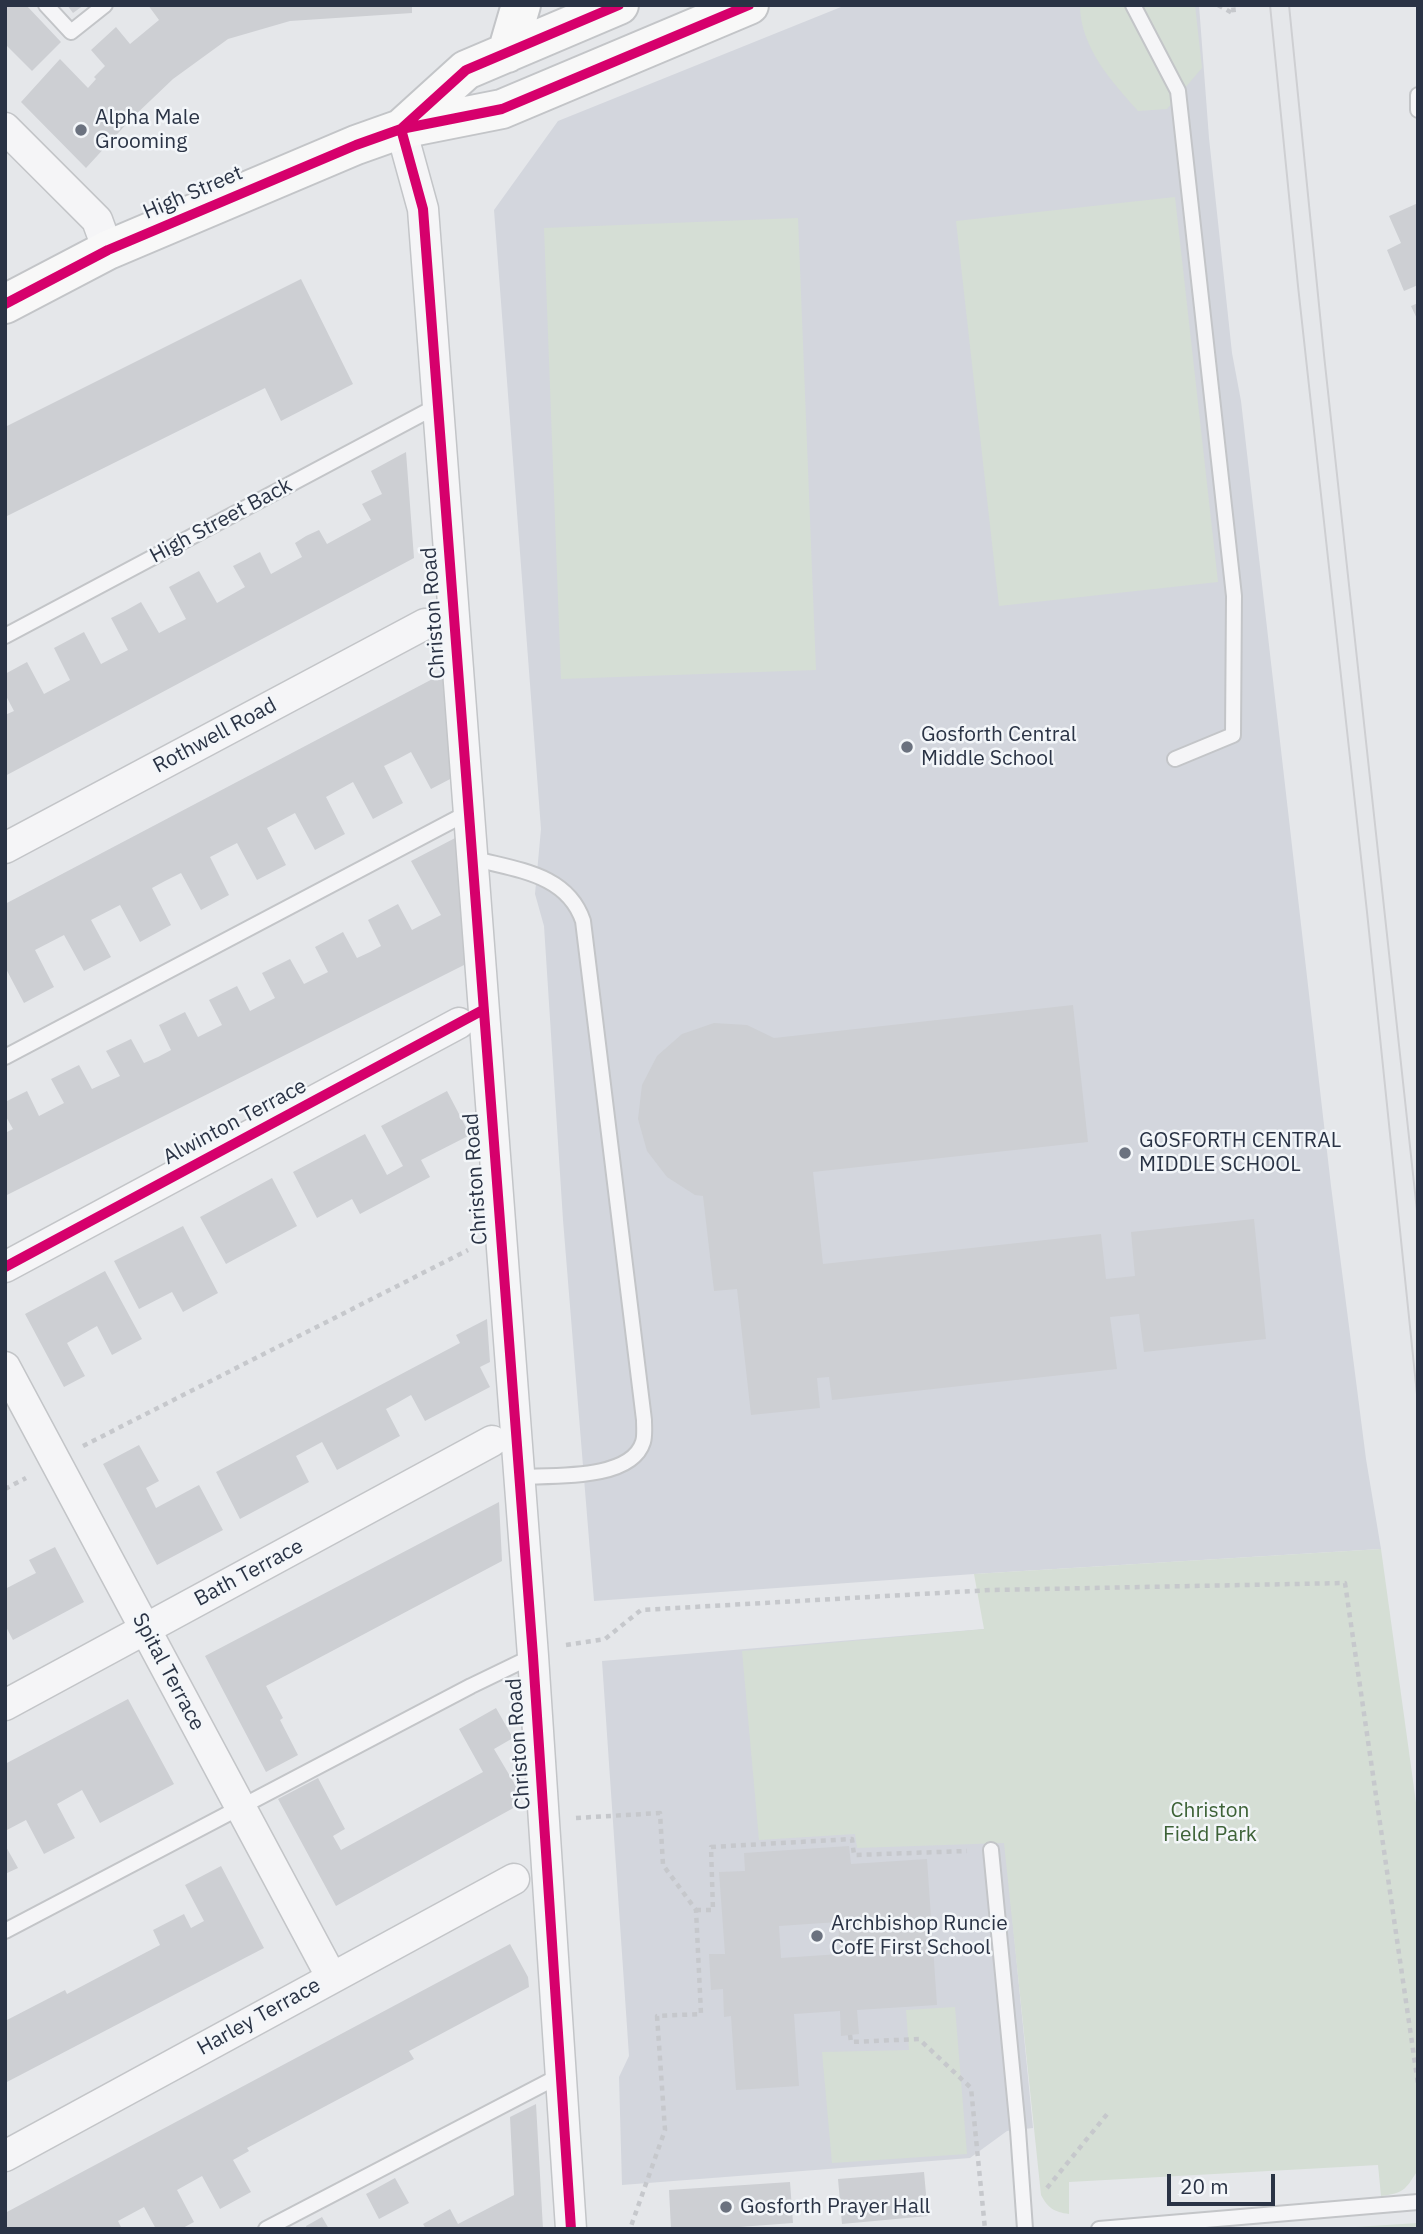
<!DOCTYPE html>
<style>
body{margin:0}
#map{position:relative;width:1423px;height:2234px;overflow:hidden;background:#e5e7ea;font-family:"IBM Plex Sans",sans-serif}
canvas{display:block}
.frame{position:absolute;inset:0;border:7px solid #2a3345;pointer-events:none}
.scale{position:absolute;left:1167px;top:2174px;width:108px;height:32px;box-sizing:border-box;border:4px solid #2a3345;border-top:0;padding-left:9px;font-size:21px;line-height:24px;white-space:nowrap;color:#2a3345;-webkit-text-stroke:5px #f3f6f9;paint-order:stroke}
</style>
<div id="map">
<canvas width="1423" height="2234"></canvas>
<div class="frame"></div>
<div class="scale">20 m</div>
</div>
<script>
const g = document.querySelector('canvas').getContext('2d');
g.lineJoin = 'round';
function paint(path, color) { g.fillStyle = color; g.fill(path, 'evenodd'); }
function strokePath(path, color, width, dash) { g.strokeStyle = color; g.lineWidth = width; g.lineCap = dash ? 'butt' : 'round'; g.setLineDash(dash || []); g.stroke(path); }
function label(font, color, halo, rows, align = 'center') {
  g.font = font + ' "IBM Plex Sans",sans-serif'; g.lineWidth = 5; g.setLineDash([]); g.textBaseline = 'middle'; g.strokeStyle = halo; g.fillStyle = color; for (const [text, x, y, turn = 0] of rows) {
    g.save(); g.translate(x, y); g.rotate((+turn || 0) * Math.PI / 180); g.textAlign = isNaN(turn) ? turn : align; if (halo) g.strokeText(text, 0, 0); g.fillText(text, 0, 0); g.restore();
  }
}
paint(new Path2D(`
 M846,5H1199L1209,138L1232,353L1241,401L1331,1186L1366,1459L1381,1549L974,1574L594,1601L563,1220L544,926L535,894L541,829L494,210L558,121Z
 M984,1629L1033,2128L1007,2131L970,2158L622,2185L619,2077L629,2056L602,1661Z`), '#d3d6dd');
paint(new Path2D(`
 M1080,5H1195L1202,68L1167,109L1138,111C1112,82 1080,47 1080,5Z
 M1175,197L1218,582L999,606L956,221Z
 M798,218L816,670L561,679L544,228Z
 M1381,1549L1418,1817V2170C1406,2188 1406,2193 1381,2196L1378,2165L1069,2182V2214C1054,2212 1048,2208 1041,2195L1004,1843L857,1848L855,1834L759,1840L742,1651L984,1629L974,1574Z
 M955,2007L967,2154L832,2163L822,2052L909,2050L906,2010Z
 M1418,2223V2229H1324Z`), '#d5ded5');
paint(new Path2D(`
 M5,5H26L61,42L32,71L5,44Z
 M67,5H84L73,13Z
 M148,5H412V13L290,21L228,39L173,79L131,119L86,168L21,102L60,59L88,88L96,79L94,77L105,66L91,50L116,27L130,44L159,20Z
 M1418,203V285L1404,291L1387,250L1401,243L1389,216Z
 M301,279L353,384L281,421L265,388L5,517V427Z
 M1418,303V321L1411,306Z
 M406,452L414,558L5,776V715L14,711L5,694V674L27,662L44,694L70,680L54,648L84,632L101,664L128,650L111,618L125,611L141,602L159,633L186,619L169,587L199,571L217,603L245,587L233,566L245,560L260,552L271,574L302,557L295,543L306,536L319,530L327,544L371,520L362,504L382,494L371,471Z
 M442,674L451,691L456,776L431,789L411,752L398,759L384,766L403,803L373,819L353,782L326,797L345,834L315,850L295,813L280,821L267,828L286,865L257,880L237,843L210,857L229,895L201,910L181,873L165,881L152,888L171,925L140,942L120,905L91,920L111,957L84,971L64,935L35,950L54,987L24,1003L5,967V904Z
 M459,836L468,963L5,1196V1133L13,1129L5,1115V1102L27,1091L39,1116L64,1103L51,1079L79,1065L92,1089L120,1076L106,1051L131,1039L144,1063L158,1057L171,1050L159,1025L185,1012L198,1037L222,1025L209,1000L237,986L250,1011L275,998L262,973L290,959L304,984L328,972L315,947L343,932L357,958L370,952L381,946L368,920L398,904L412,930L441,915L411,861Z
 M1073,1005L1088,1142L813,1172L823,1264L1101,1234L1106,1279L1135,1276L1131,1232L1254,1219L1266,1339L1144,1352L1139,1314L1110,1317L1117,1369L832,1400L829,1377L817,1378L820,1408L751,1415L737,1289L714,1291L703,1196L695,1195L667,1177L647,1151L638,1119L642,1085L657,1056L682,1034L714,1023L747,1025L774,1038Z
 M447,1091L470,1135L421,1160L430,1177L360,1214L352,1199L317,1218L293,1172L365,1134L387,1175L403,1166L381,1126Z
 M272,1178L297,1226L226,1264L200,1217Z
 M183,1226L218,1293L183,1312L172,1292L139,1309L114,1261Z
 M105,1271L142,1339L112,1355L97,1326L67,1343L85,1376L64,1387L25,1314Z
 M487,1319L490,1362L480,1367L490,1387L425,1421L411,1395L397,1403L386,1409L400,1436L337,1470L322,1442L296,1456L309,1482L240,1519L216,1472L460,1343L456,1335Z
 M139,1445L159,1481L146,1488L156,1508L199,1485L223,1530L157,1565L103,1464Z
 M499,1502L502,1561L266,1686L283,1718L280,1720L298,1755L266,1772L205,1656Z
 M55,1547L84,1602L13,1640L5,1625V1589L36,1573L29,1560Z
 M128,1699L174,1784L100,1823L82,1790L57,1804L75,1838L44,1854L26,1820L5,1831V1764Z
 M496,1708L513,1738L494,1749L517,1788V1806L336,1906L278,1799L318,1778L345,1829L333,1836L341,1850L483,1772L459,1729Z
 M5,1845L18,1868L5,1874Z
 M849,1846L851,1864L927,1859L937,2005L857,2010L859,2034L841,2036L840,2011L794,2014L799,2086L736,2090L731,2016L724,2017L723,1989L711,1990L709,1954H725L719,1872L745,1871L744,1853ZM838,1922L840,1954L781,1958L779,1926Z
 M221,1866L264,1948L5,2083V2021L65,1990L67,1994L160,1945L153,1930L184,1914L191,1928L204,1921L185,1885Z
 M510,1944L528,1977L529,1987L409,2051L414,2059L247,2148L249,2151L233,2160L251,2192L220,2209L202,2176L177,2190L194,2222L181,2229H156L144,2207L118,2221L122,2229H5V2213Z
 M536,2104L543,2229H426L423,2224L450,2209L458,2224L514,2195L510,2117Z
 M924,2172L928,2216L842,2224L838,2179Z
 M395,2178L409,2203L379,2219L366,2194Z
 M790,2182L793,2223L712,2229H671L669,2190Z
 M322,2217L329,2229H307L306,2226Z`), '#cdcfd3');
const lane = new Path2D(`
 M46,5L71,32L105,5
 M1133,5L1178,91L1234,596L1233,735L1175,759
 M1418,95V110
 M5,636L437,406
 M472,858C515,870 567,873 583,921L644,1420C644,1427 645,1436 643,1442C631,1481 551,1475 518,1477
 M5,1057L469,812
 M991,1850L1018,2130L1025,2229
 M5,1931L471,1686L533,1656
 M266,2229L561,2075
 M1099,2229L1418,2202`);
const street = new Path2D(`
 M5,128L97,220L108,250
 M401,129L423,209L533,1656L571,2229
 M5,848L425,624
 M5,1267L459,1023
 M5,1367L332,1978
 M5,1705L492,1441
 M5,2156L514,1879`);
const secondary = new Path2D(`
 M507,53L521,5
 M401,129L466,70L619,5
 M5,304L108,250L356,145L401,129L502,109L749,5`);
strokePath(lane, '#c3c5c8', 18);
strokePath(street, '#c3c5c8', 33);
strokePath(secondary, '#c3c5c8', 42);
strokePath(new Path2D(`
 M1218,5L1234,14L1233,5
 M83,1446L468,1250
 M5,1489L26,1478
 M566,1645L605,1639L641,1610L991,1590L1345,1583L1418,2084
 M576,1818L660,1813L663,1865L696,1910L701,2014L657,2016L665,2130L630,2229
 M696,1910H713L711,1847L852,1839L854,1855L967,1851
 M850,2035L851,2042L919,2039L971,2088L985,2229
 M1047,2188L1108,2113`), '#c6c8cc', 4.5, [5, 5]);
strokePath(lane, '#f5f5f7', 14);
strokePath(street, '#f5f5f7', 30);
strokePath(secondary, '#f8f8f8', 38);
strokePath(new Path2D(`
 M1270,5L1298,286L1367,912L1418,1404
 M1289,5L1324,355L1418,1220`), '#cecfd2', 2);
strokePath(new Path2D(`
 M401,129L423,209L533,1656L571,2229
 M401,129L466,70L619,5
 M5,304L108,250L356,145L401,129L502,109L749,5
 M5,1267L483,1010`), '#d6006c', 10);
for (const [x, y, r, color] of [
 [81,130,7,"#6b727f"],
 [907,747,7,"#6b727f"],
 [1125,1153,7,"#6b727f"],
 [817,1936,7,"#6b727f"],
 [726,2207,7,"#6b727f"]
]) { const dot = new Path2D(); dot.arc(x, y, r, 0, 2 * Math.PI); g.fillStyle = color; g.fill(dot); strokePath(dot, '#f3f6f9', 2.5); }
label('21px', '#2a3345', '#f3f6f9', [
 ["Alpha Male",95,118],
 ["Grooming",95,142],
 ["Gosforth Central",921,735],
 ["Middle School",921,759],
 ["GOSFORTH CENTRAL",1139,1141],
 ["MIDDLE SCHOOL",1139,1165],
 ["Archbishop Runcie",831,1924],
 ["CofE First School",831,1948],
 ["Gosforth Prayer Hall",740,2207]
], 'left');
label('21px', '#2a3345', '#f3f6f9', [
 ["High Street",193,193,-23],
 ["High Street Back",221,521,-28],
 ["Christon Road",434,613,-94],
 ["Rothwell Road",215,736,-28],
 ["Alwinton Terrace",235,1122,-28],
 ["Christon Road",476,1179,-94],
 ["Bath Terrace",249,1573,-28],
 ["Spital Terrace",168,1672,62],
 ["Christon Road",519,1744,-94],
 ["Harley Terrace",259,2017,-29]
]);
label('21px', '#3d6237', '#f3f6f9', [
 ["Christon",1210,1811],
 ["Field Park",1210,1835]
]);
</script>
